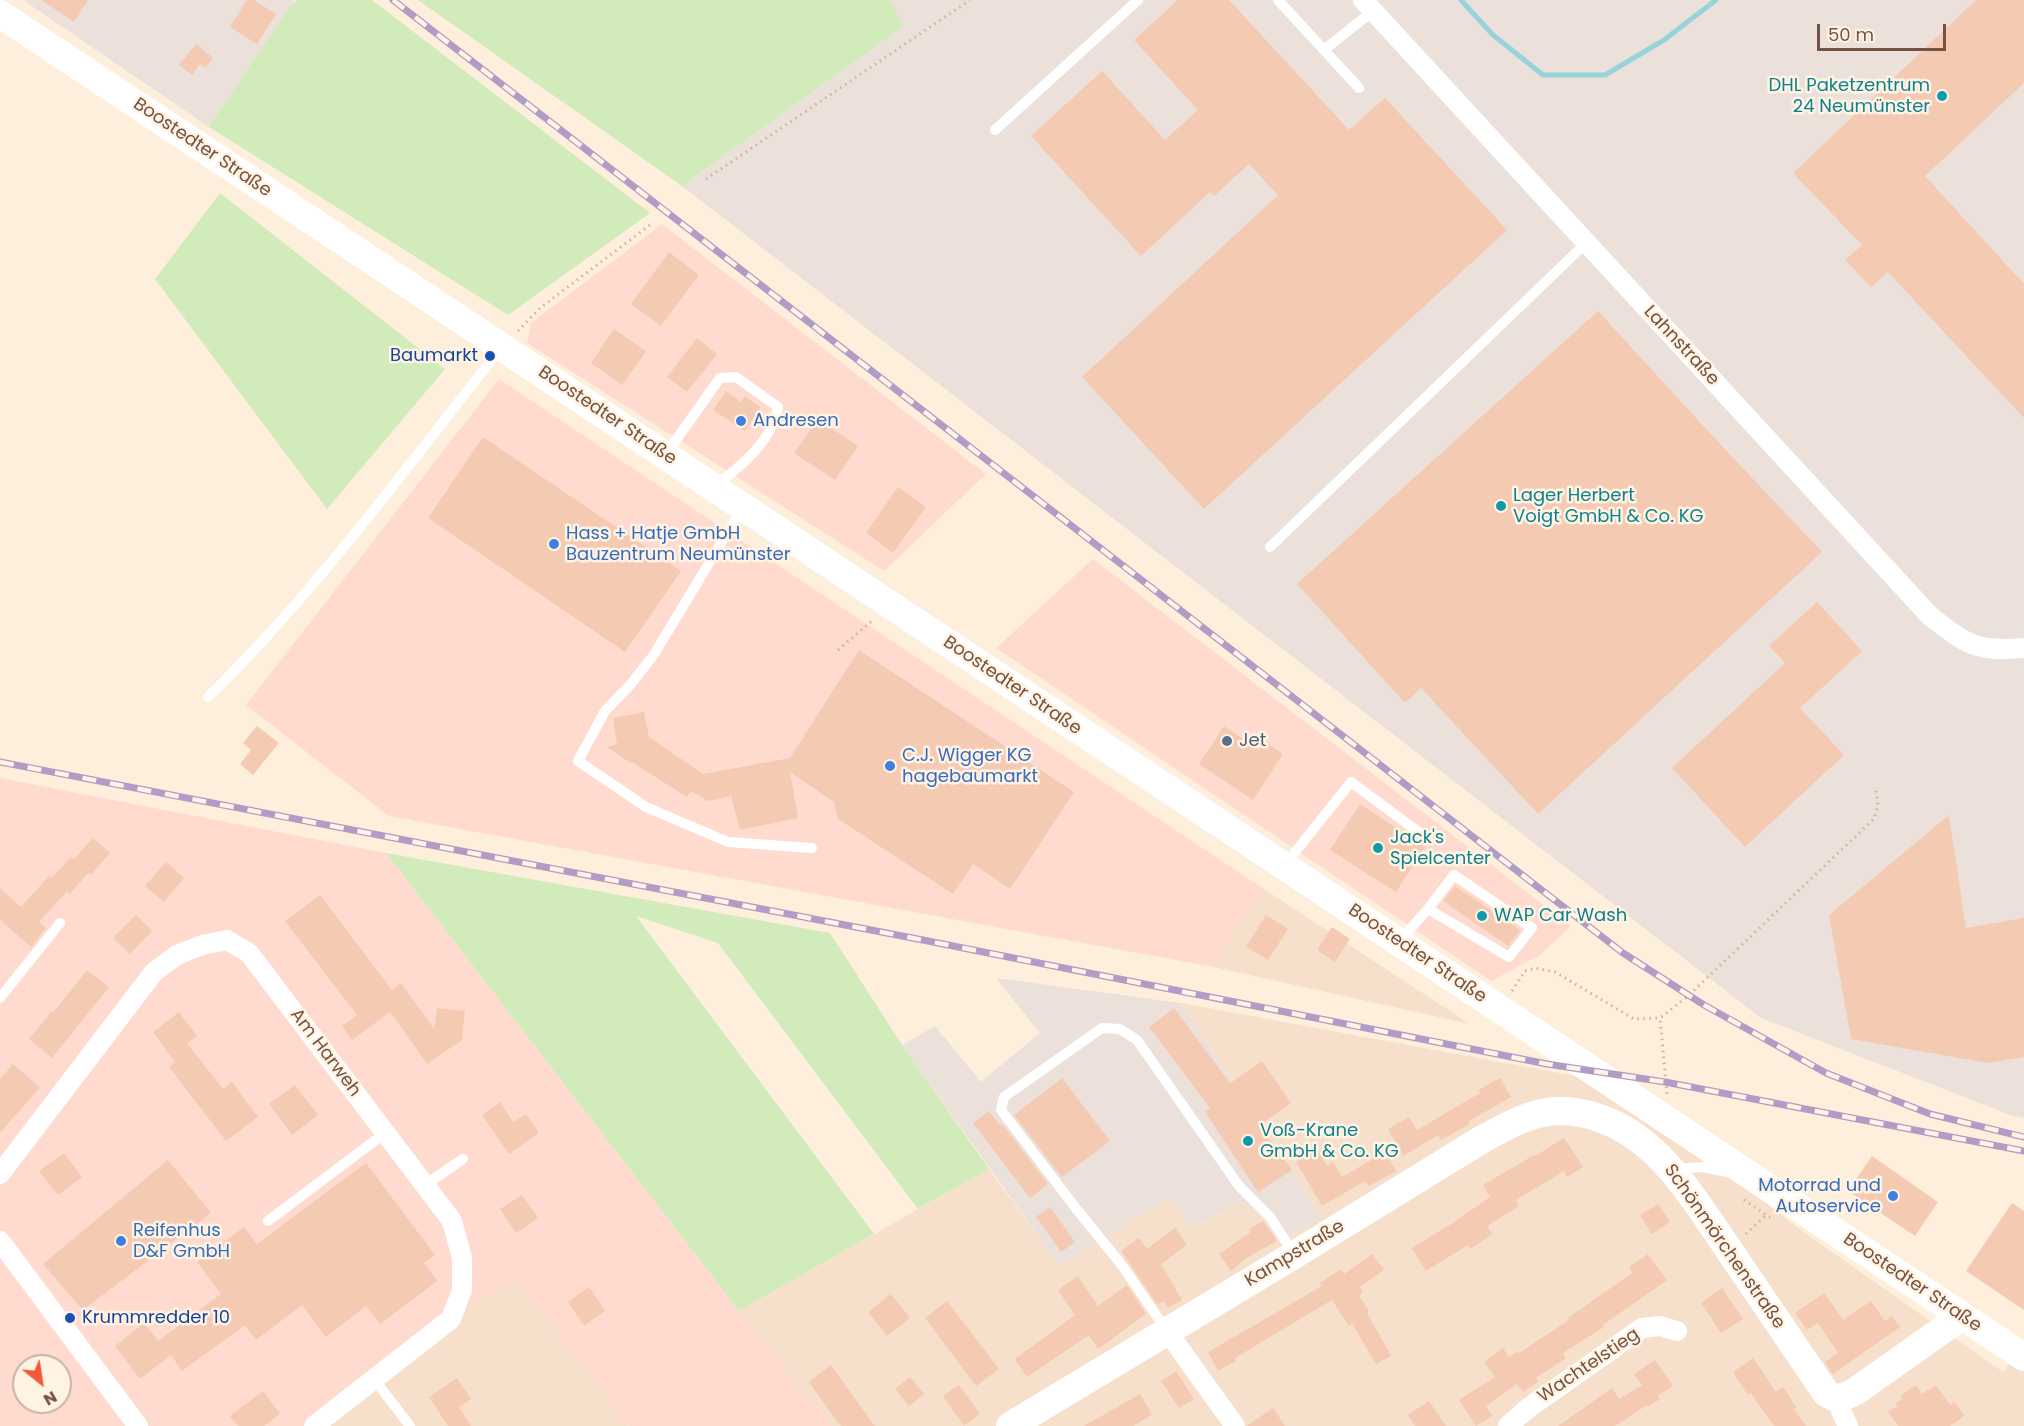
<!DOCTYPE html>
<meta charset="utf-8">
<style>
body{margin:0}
#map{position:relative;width:2024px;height:1426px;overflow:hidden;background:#feefdd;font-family:Poppins,sans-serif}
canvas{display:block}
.north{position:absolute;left:12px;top:1354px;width:60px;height:60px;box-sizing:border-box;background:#fff3e4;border:2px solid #c7b3a4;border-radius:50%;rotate:150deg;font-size:16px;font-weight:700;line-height:24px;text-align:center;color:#745344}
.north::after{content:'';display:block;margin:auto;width:21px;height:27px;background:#f15939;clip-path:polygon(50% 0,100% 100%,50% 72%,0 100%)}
.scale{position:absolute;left:1817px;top:24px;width:129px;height:27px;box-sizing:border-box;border:3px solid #745344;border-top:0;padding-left:8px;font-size:18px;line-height:21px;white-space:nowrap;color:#745344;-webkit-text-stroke:4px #fff3e4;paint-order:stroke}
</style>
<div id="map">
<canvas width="2024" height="1426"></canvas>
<div class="north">N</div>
<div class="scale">50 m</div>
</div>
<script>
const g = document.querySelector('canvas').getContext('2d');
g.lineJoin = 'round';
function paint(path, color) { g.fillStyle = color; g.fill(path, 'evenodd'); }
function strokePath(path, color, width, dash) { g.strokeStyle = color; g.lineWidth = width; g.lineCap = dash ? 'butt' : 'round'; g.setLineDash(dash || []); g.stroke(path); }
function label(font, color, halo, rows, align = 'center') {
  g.font = font + ' Poppins,sans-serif'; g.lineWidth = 5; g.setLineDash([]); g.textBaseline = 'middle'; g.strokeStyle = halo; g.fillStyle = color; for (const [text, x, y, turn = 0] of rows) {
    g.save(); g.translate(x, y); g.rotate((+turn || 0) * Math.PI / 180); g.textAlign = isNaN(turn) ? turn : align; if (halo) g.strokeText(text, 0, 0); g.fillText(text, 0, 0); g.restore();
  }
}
paint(new Path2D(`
 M1264,889L1470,1024L1209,966Z
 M1181,1003L1592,1079L1713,1162L1802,1231L2003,1372L2024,1344V1426H831L739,1311L989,1169L1059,1265L1169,1198L1192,1227L1244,1202L1286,1238L1321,1218L1292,1170Z
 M516,1279L629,1426H314L451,1319Z`), '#f6e0cb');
paint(new Path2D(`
 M662,224L986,474L884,571L527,343L531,323Z
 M499,379L1264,889L1209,966L389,816L246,705Z
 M1093,559L1571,926L1540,955L1491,981L996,648Z
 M0,778L386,853L739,1311L831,1426H629L516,1279L451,1319L314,1426H0ZM24,1366H60V1402H24Z`), '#ffdbcf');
paint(new Path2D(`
 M23,0H295L209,127Z
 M890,0H2024V1118L2013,1116L1761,1018L682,186L904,26Z
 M996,978L1181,1003L1292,1170L1321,1218L1286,1238L1244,1202L1191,1227L1169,1198L1059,1265L902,1045L935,1026L981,1082L1040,1033Z`), '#ebe1da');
paint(new Path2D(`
 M297,0H372L650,213L508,315L209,127L291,5Z
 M418,0H890L904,26L682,186Z
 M220,193L445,369L327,509L155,279Z
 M386,853L830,933L902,1045L989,1169L918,1209L718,943L636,916L874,1234L739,1311Z`), '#d1ebbb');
strokePath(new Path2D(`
 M1461,0L1492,34L1543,75H1605L1664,40L1716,0`), '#96d3da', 5);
paint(new Path2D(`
 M41,0H88L74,22Z
 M247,0H254L276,14L257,44L230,27Z
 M1178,0H1229L1349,130L1385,98L1507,230L1204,509L1082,377L1278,195L1249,164L1214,196L1210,192L1141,256L1031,136L1102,71L1165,140L1198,110L1134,40Z
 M1976,0H2024V83L1925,176L2024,284V418L1888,272L1871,287L1845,260L1862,245L1793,173Z
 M196,44L213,58L205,68L200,64L192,75L179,65Z
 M669,252L699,275L661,326L631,304Z
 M1598,311L1706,429L1822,552L1538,814L1421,688L1405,703L1297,584Z
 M614,329L646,351L622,385L591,363Z
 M697,338L717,354L687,392L667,377Z
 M726,391L741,402L745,396L761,407L745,431L713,410Z
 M818,419L858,446L835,480L794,453Z
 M483,437L681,571L625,652L428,518Z
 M898,487L926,507L893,553L866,533Z
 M1817,602L1862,651L1800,708L1844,755L1745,847L1672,768L1785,663L1769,646Z
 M859,650L1074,792L1010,889L973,864L953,894L838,819L834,802L790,772L798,818L740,830L731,796L708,801L691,791L687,797L632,762L630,763L607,747L617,744L613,718L644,712L649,737L703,774L790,758Z
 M257,726L279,743L253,775L240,764L251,750L243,743Z
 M1224,726L1259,750L1265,742L1283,754L1253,800L1199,764Z
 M1360,804L1425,847L1396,892L1330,850Z
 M1949,815L1966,928L2024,918V1057L1988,1063L1851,1039L1829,915Z
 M93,838L110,853L91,875L89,872L70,894L67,891L39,922L46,928L31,947L0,920V888L21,907L49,876L52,878L71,857L74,859Z
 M166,862L184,878L164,902L145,886Z
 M1455,886L1520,930L1508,946L1443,901Z
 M320,895L392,990L401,983L434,1029L437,1008L465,1011L462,1040L427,1064L390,1012L352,1040L342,1026L357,1015L285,921Z
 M136,915L152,931L130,954L113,938Z
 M1266,915L1288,929L1268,960L1246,947Z
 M1332,927L1350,939L1335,962L1317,950Z
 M87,970L109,987L52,1058L29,1039L52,1011L53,1013Z
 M1174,1008L1230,1083L1262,1061L1291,1103L1260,1125L1292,1170L1258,1192L1205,1112L1210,1108L1149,1027Z
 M179,1012L197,1036L187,1043L223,1089L232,1082L258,1117L226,1141L169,1067L175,1062L153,1032Z
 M13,1064L40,1087L0,1133V1079Z
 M1062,1078L1110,1141L1062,1177L1014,1115Z
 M1500,1078L1511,1097L1469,1121L1470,1124L1441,1140L1438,1135L1403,1156L1388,1129L1409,1117L1417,1130L1480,1093L1478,1090Z
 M295,1085L318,1115L292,1135L269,1104Z
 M500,1102L513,1122L526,1114L539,1133L509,1154L482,1115Z
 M989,1111L1000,1125L1002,1124L1048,1184L1030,1198L973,1123Z
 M1564,1138L1583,1167L1567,1177L1564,1171L1516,1200L1519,1206L1487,1226L1492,1234L1471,1249L1468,1245L1426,1271L1412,1248L1453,1223L1490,1197L1483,1185L1534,1155L1535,1156Z
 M1317,1149L1327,1166L1333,1162L1342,1177L1385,1152L1396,1171L1369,1186L1365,1181L1322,1206L1296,1162Z
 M64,1153L82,1177L58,1195L39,1171Z
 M1872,1156L1938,1202L1915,1236L1848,1191Z
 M168,1160L211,1213L83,1310L43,1264Z
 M366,1163L435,1255L424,1263L437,1281L380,1324L366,1306L326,1337L302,1305L256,1340L245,1325L182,1371L171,1355L140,1379L115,1346L144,1323L158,1341L221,1294L197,1262L244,1227L257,1244Z
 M522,1195L538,1218L516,1233L500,1209Z
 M2012,1203L2024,1211V1310L1966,1271Z
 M1658,1204L1670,1222L1652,1234L1640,1215Z
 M1050,1207L1075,1242L1061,1252L1036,1217Z
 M1263,1221L1277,1241L1248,1257L1231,1271L1219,1254L1251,1232L1249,1229Z
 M1175,1228L1187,1245L1161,1264L1182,1300L1168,1308L1164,1301L1158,1305L1121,1251L1139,1238L1147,1249Z
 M1372,1254L1384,1270L1360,1287L1363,1292L1359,1296L1369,1311L1367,1313L1391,1356L1376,1364L1352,1323L1349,1326L1332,1300L1235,1358L1236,1361L1218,1371L1208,1352L1322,1286L1320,1283L1341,1269L1344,1274Z
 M1648,1254L1667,1280L1603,1325L1604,1327L1563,1353L1566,1358L1536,1378L1539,1381L1523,1392L1517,1384L1486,1406L1492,1416L1476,1426L1459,1400L1495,1377L1484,1362L1503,1348L1509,1357L1518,1351L1519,1353L1569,1320L1568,1318L1632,1273L1629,1267Z
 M1078,1276L1098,1306L1127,1285L1146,1314L1098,1349L1089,1335L1027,1377L1015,1359L1075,1315L1058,1290Z
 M589,1287L605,1311L584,1326L568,1302Z
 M1722,1288L1743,1319L1721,1333L1701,1303Z
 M1824,1293L1843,1320L1871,1301L1885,1321L1892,1316L1900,1327L1833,1374L1825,1362L1838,1353L1818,1323L1807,1330L1795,1313Z
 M891,1294L910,1318L887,1336L868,1312Z
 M947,1301L999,1369L976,1386L925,1318Z
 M1753,1358L1776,1392L1783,1387L1797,1408L1794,1409L1806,1426H1774L1751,1393L1748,1395L1747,1394L1733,1372Z
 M1655,1360L1673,1386L1658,1396L1660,1399L1648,1407L1647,1405L1615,1426H1558L1612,1388L1619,1399L1642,1385L1634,1374Z
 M831,1365L850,1392L875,1426H841L828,1409L809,1382Z
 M1176,1371L1194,1399L1179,1408L1161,1381Z
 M910,1377L924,1394L909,1406L895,1389Z
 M457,1378L471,1399L459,1407L471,1426H448L429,1397Z
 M959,1385L980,1414L964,1426L943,1396Z
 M1916,1385L1922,1394L1936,1385L1950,1405L1955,1402L1964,1416L1950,1426H1898L1888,1412L1897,1406L1896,1403L1902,1399L1900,1396Z
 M263,1391L280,1414L264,1426H238L230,1416Z
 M1140,1394L1152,1415L1133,1426H1084Z
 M1429,1401L1446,1426H1415L1408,1415Z
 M1273,1408L1285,1426H1247Z`), '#f5cab3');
strokePath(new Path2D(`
 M706,179L970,0
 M518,331L540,308L650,225
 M838,650L873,620
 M1512,991L1525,971L1536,968L1555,972L1634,1019L1660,1018
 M1667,1094L1660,1018L1688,996L1874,819L1878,805L1876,791
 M1744,1200L1771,1218
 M1746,1234L1765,1216`), '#d9ad97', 3, [1.5, 4.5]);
strokePath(new Path2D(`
 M1278,0L1359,88
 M1325,49L1373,11
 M995,130L1138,0
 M666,454L720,378L736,377L778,407C772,442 741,466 714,487
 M743,507L653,656L630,685L605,711L578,761L646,807L728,842L812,848
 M1270,547L1586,243
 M208,697C317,591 407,466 502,347
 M1284,866L1351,782L1428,839
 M1400,940L1428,909L1509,957L1532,928L1454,875L1428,909
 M0,998L60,923
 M1674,1169L1703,1167L1727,1172
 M425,1185L463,1159
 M268,1221L385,1133
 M1167,1331L1121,1264L1078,1211L1001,1110L1004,1097L1102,1028L1120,1029L1137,1040L1239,1186L1270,1217L1294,1254
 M374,1379L410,1426`), '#fff', 10);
strokePath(new Path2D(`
 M1363,0L1930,616C1967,645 1976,652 2024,648
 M0,1174L154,972L177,955L202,945L227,940L249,953L452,1221L462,1258V1290L451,1319L314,1426
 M0,1241L138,1426
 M1167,1331L1235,1426
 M1839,1398L1841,1411L1848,1426
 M1508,1426L1527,1409L1642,1328L1660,1326L1677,1331`), '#fff', 20);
strokePath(new Path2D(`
 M0,14L2024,1357
 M1010,1426L1294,1255L1481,1140C1505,1127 1530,1112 1557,1111C1589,1110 1621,1124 1645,1144C1679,1172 1702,1211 1727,1247C1760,1296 1793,1345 1826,1393C1837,1401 1845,1397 1856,1391L1962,1316`), '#fff', 28);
const rail = new Path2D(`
 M393,0L1623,953L1704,1005L1826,1073L1930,1114L2024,1137
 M0,762L928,941L1547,1064L1665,1082L2024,1151`);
strokePath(rail, '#b19cc6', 7);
strokePath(rail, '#fff3e4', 4.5, [14]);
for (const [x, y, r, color] of [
 [1942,96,6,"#0f9aa8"],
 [490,356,6,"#1a4fb4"],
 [741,421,6,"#3f7fe0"],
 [1501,506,6,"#0f9aa8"],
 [554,544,6,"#3f7fe0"],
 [1227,741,6,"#5c6f8a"],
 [890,766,6,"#3f7fe0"],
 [1378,848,6,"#0f9aa8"],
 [1482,916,6,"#0f9aa8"],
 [1248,1141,6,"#0f9aa8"],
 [1893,1196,6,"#3f7fe0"],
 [121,1241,6,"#3f7fe0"],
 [70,1318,6,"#1a4fb4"]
]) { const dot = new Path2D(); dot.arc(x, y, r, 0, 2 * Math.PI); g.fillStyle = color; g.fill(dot); strokePath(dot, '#fff3e4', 2); }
label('18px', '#0d838f', '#fff3e4', [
 ["DHL Paketzentrum",1930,86,"right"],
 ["24 Neumünster",1930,107,"right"],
 ["Lager Herbert",1513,496],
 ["Voigt GmbH & Co. KG",1513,517],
 ["Jack's",1390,838],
 ["Spielcenter",1390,859],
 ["WAP Car Wash",1494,916],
 ["Voß-Krane",1260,1131],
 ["GmbH & Co. KG",1260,1152]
], 'left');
label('18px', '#745344', '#fff3e4', [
 ["Boostedter Straße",202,148,34],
 ["Lahnstraße",1681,346,47],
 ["Boostedter Straße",607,416,34],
 ["Boostedter Straße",1012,686,34],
 ["Boostedter Straße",1417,954,34],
 ["Am Harweh",325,1053,53],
 ["Schönmörchenstraße",1724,1247,55],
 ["Kampstraße",1295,1254,-31],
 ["Boostedter Straße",1912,1283,34],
 ["Wachtelstieg",1589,1366,-34]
]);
label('18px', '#164399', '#fff3e4', [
 ["Baumarkt",478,356],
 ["Krummredder 10",82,1318,"left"]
], 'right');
label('18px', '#366cbe', '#fff3e4', [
 ["Andresen",753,421],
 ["Hass + Hatje GmbH",566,534],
 ["Bauzentrum Neumünster",566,555],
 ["C.J. Wigger KG",902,756],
 ["hagebaumarkt",902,777],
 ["Motorrad und",1881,1186,"right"],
 ["Autoservice",1881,1207,"right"],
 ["Reifenhus",133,1231],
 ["D&F GmbH",133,1252]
], 'left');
label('18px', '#4e5e75', '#fff3e4', [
 ["Jet",1239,741]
], 'left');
</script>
